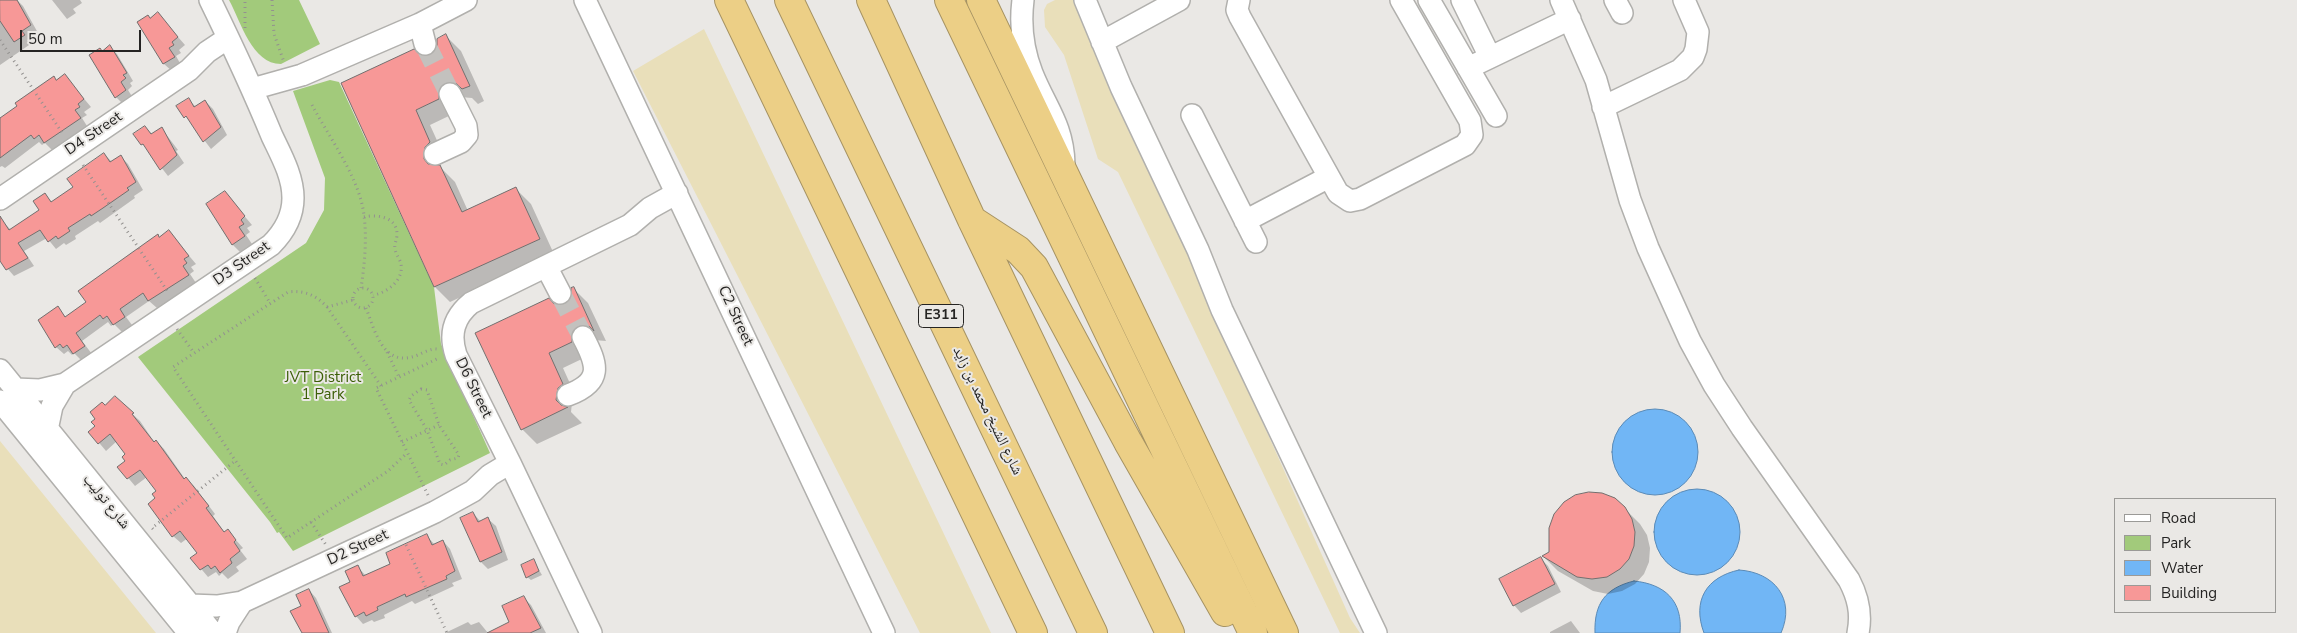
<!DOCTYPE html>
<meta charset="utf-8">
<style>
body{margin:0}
#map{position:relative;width:2297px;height:633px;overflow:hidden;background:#eae8e5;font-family:"Nunito Sans",sans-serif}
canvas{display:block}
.legend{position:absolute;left:2114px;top:498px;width:162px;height:115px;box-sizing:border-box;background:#eae8e5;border:1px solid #9b9a97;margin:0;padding:6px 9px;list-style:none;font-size:15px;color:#252423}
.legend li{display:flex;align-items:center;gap:10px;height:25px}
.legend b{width:25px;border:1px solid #9b9a97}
.scale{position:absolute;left:20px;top:30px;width:121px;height:22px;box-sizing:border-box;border:2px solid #252423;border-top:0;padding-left:6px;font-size:15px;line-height:18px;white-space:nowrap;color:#252423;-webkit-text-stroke:4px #eae8e5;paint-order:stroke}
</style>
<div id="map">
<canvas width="2297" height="633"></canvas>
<ul class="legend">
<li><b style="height:6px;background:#fff"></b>Road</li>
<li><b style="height:14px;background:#a2ca7b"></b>Park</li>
<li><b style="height:14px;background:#71b6f5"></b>Water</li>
<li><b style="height:14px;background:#f79897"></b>Building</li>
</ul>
<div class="scale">50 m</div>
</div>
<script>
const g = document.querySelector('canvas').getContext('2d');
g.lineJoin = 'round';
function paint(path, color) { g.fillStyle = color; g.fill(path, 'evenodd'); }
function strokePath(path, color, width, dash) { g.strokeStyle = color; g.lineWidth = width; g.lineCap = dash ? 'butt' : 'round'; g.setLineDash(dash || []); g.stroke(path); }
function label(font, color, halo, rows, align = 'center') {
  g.font = font + ' "Nunito Sans","Noto Naskh Arabic",sans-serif'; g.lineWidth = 4; g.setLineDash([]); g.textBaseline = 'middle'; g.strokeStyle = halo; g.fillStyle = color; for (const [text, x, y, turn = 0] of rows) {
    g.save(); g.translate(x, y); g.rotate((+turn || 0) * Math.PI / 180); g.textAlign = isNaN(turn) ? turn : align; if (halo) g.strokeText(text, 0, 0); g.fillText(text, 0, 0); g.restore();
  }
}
paint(new Path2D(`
 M229,0H299L320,44L281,64C252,64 241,22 229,0Z
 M330,80L339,82L434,287L441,344L490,453L293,551L279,532L277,533L270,522L138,357L306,243L324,210L325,178L293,91Z`), '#a2ca7b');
paint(new Path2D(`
 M1055,0H1074L1350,618L1360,633H1340L1118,172L1098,159L1064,55L1045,27L1044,10L1047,4Z
 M704,29L991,633H920L633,71Z
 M0,441L156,633H0Z`), '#e9dfba');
const water = new Path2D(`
 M1612 452a43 43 0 1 1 86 0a43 43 0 1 1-86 0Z
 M1654 532a43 43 0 1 1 86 0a43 43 0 1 1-86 0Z
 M1739,570C1774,572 1796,599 1781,633H1704C1692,601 1706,577 1739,570Z
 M1634,581C1665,584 1683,601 1680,633H1595C1594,604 1605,588 1634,581Z`);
paint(water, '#71b6f5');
strokePath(water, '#5a8ab6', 1);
paint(new Path2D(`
 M0,0H17L23,6L38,33L29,39L32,43L0,65Z
 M52,0H80L82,3L73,9L76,13L67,19Z
 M158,14L185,45L179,50L181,53L176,56L181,65L172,71L164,64L139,23Z
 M446,36L461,51L484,101L478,104L472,98L460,97L453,114L430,125L445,158L439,162V166L455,182L468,211L516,189L531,204L554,254L450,302L435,287L390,188L421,57H429L438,48Z
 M110,47L117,54L133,81L130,83L132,86L128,90L133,98L123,104L116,97L102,52Z
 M64,75L91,107L84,112L87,115L82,118L87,126L52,150L45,143L42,145L39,142L5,168L2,166L0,167V120Z
 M189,100L196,107L205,101L213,109L227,135L211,149L178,106Z
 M145,127L153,135L162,129L178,150L176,151L184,163L168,176L135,134Z
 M104,154L112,162L120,156L128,164L143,190L134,196L135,198L100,223L98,221L75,236L76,239L66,245L64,243L56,249L47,238L24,251L34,266L14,276L0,260V224L3,222L11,230L41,210L45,195L53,203L74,188Z
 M225,193L252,225L247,228L250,232L246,235L252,244L240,252L233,245L208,205Z
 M169,232L196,264L191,267L194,271L190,274L196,283L157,308L149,301L126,317L132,325L122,332L114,324L111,326L108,322L82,341L92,354L82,361L74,353L72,355L68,351L64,354L56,347L57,308L66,317L88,302Z
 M573,288L588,303L606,341L593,340L586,357L563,368L577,399L572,403L571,412L582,423L537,444L522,429L554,305L566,306L572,300Z
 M115,398L140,421L155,443L156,441L164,449L185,479L194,486L215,514L213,516L225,533L228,531L243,548L240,550L247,559L236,567L239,571L228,579L222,573L219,576L216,572L208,577L192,558L199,553L188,538L181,543L173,536L157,499V491L147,477L135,486L119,467L127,461V454L117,441L106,451L90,432L97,426L105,407Z
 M1624,508L1640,524L1647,535L1650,548L1649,562L1644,574L1635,584L1622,591L1608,594L1593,591L1558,571L1544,557Z
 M473,513L481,522L488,519L496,526L508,560L488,569L481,562Z
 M427,536L435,545L443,541L450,549L462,579L452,583L454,586L415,604L412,601L384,615L385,618L374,622L372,620L363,624L356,616L352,583L358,567L366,576L392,564Z
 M1540,558L1548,566L1561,592L1521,613L1514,605Z
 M533,560L542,575L531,580L527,577Z
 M309,590L316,598L332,633H303Z
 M524,598L531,605L546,633H489L511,623Z
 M1571,621L1580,633H1550V632Z
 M468,622L471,625L479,622L488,633H445Z`), '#0003');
const building = new Path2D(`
 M0,0H17L31,25L22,31L25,35L14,42L0,21Z
 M158,12L178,37L172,42L174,45L169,48L175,57L163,64L137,22L148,15L150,18Z
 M446,34L470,86L462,89L456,83H445L439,88V99L416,110L430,142L425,147L424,159L428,164L440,165L462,212L516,187L540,239L434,287L341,83L414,49L421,56H428L437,48V39Z
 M110,45L127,73L123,75L126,78L121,82L126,90L115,98L89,55L100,48L102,51Z
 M65,74L84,99L78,104L80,107L75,110L81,118L44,143L39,135L34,139L31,135L0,158V118L17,106L15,103L54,76L56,80Z
 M189,98L194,107L205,100L221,127L203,142L186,116L184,118L176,106Z
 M145,126L151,134L162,127L177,155L160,170L143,144L141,145L133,134Z
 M104,153L110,162L121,155L136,182L127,188L129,190L103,208L91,216L90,214L68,228L70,231L58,239L56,236L48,242L40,230L18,243L28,258L6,270L0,261V216L9,230L39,210L33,201L45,193L51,202L73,187L67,179Z
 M225,191L245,216L241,220L244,224L239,227L245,236L232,245L206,204Z
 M169,230L189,256L184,259L187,263L183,266L189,275L148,301L143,293L120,309L125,317L113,325L107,316L103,319L100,315L76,333L85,346L73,354L67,345L63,348L60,344L55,348L38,320L58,306L65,317L86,302L78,291L158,234L159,237Z
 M574,287L594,331L589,326H578L572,331V342L549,353L563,384L558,388L556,400L561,405L568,407L521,430L475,333L549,298L554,304H565L571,299V288Z
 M115,396L134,413L132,414L154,442L156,440L184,479L186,477L209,506L206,508L224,532L228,529L236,540L234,542L240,551L230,559L232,563L220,573L215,566L211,569L208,565L200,570L190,558L197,553L180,531L172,537L148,504L155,498L152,494L156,491L140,470L127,479L117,467L125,461L122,457L125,454L110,434L98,444L88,432L95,426L91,422L95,419L90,412L102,402L105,405Z
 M1589,492L1602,493L1615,498L1625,507L1632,519L1635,532L1634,546L1629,559L1620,569L1607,577L1592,579L1577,577L1542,556L1549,552V528L1554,514L1564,502L1575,495Z
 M473,512L478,522L488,517L502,552L480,562L460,518Z
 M427,534L432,545L443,540L455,571L446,576L447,579L406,597L405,594L377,607L378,610L366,616L364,612L355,617L339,587L350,582L345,571L358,565L363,576L390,564L386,553Z
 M1541,557L1555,584L1513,606L1499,579Z
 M534,559L539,571L526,578L521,565Z
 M309,589L329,633H302L290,611L301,606L296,595Z
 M524,596L541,628L530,633H487L509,622L502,606Z`);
paint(building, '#f79897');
strokePath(building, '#726f6e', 1);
strokePath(new Path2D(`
 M425,44L450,94
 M560,293L583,337`), '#c3c1be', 21, [21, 11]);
const minor = new Path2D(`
 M585,0L884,633
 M1023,0C1020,24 1023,50 1032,73C1046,108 1063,125 1064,164
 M1085,0L1121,87L1198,250L1222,310L1376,633
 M1239,0L1237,10L1240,17L1338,193L1350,201L1360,199L1465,145L1472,135L1470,121L1401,0
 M1429,0L1496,116
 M1462,0L1490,57
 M1561,0L1596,80L1630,200L1648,248L1690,341L1714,385L1742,428L1849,580C1858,597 1862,613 1858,633
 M1615,0L1622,13
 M420,24L425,44
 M1102,42L1179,0
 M1468,68L1570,19
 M252,89L302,75L420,24L466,0
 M1603,107L1680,70L1693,57L1696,49L1698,32L1684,0
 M1192,115L1256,242
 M435,154L461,142L467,135L466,126L450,94
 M0,199L189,70L207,52L228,38
 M1245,221L1329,177
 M547,268L560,293
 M0,370L213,633
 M15,389L40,390L65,384L271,245C284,232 293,216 293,198C293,176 281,155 272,136C253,90 232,45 210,0
 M568,395C603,382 598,365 583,337
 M0,401L189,633
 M47,430L52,406L65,384
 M191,605L217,606L242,602L435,512L473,491L490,475L510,463
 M225,633L229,622L242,602
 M591,633L510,463L456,355C449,334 454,317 471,303L630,225L650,208L677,193`);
const highway = new Path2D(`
 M729,0L1033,633
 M789,0L1093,633
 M871,0L972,220L1170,633
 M949,0L1253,633
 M981,0L1284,633
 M972,220L1018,250L1034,267L1128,442L1225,612`);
strokePath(minor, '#b1b0ad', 24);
strokePath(highway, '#a69363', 30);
strokePath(new Path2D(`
 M272,0L274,34L284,62
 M245,28V0
 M0,40L63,134
 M312,105C328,135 354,171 362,204C368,230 365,262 361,288
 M83,165L168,292
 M364,217C377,214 397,217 397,234C397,240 394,244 395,249C396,255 400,259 401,264C404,280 387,293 373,295
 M255,278L270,303
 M353 298a10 10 0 1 1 20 0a10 10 0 1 1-20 0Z
 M327,307L353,300
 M366,308C374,328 382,365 412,357C420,355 430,348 437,349
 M177,329L194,353
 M387,352L399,377
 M381,386L327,307C316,295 304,290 288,292L173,367L287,538L388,471L407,453
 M421,389L427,390L439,425L459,455L458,458L450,460L444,465L440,464L427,430L409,400L411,396Z
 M402,442L439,425
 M428,495L376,388L439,358
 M311,522L326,545
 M153,529L152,528L235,461
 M406,545L447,633`), '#93918f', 3, [1, 4]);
strokePath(minor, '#fff', 21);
strokePath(highway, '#eccf86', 28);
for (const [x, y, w] of [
 [941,316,45]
]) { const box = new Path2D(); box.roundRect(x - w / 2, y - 11.5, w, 23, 4); g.fillStyle = '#eae8e5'; g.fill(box); strokePath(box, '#252423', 1); }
label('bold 14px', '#252423', null, [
 ["E311",941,316]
]);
label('15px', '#252423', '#eae8e5', [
 ["D4 Street",94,134,-34],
 ["D3 Street",242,264,-35],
 ["C2 Street",735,316,65],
 ["D6 Street",473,388,64],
 ["شارع الشيخ محمد بن زايد",987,411,64],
 ["شارع توليب",106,502,51],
 ["D2 Street",358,548,-25]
]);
label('15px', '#3c5f08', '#eae8e5', [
 ["JVT District",323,378],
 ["1 Park",323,395]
]);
</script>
